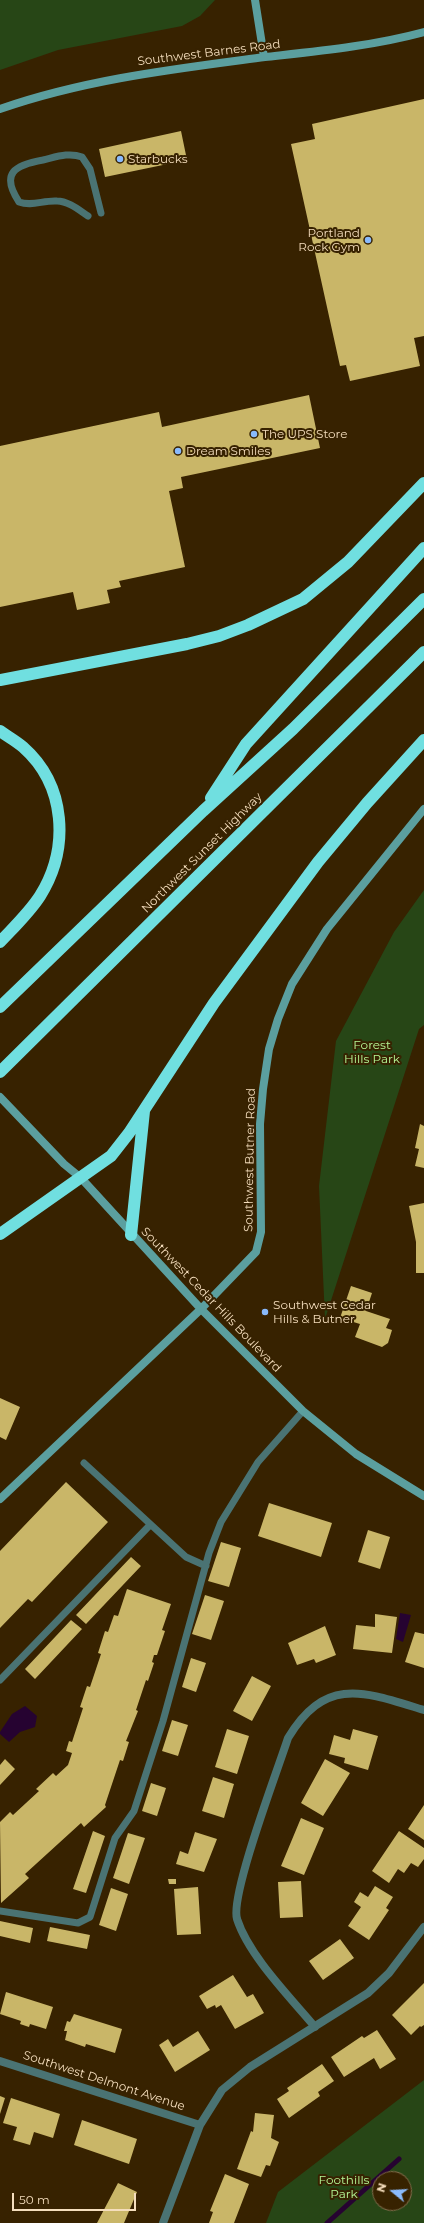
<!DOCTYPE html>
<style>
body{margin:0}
#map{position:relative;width:424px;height:2223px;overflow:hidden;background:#372200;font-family:Montserrat,sans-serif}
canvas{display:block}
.north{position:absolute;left:372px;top:2171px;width:40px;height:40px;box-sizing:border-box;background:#372200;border:1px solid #836d4c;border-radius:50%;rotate:288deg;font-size:11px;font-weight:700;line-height:16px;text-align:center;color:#f5debd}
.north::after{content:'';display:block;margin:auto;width:14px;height:18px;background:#89bafc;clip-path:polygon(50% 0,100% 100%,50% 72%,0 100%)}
.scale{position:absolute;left:12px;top:2193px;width:124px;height:18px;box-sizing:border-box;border:2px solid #f5debd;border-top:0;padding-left:5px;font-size:12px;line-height:14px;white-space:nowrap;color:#f5debd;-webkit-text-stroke:3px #372200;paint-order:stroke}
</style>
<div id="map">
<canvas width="424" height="2223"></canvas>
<div class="north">N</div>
<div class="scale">50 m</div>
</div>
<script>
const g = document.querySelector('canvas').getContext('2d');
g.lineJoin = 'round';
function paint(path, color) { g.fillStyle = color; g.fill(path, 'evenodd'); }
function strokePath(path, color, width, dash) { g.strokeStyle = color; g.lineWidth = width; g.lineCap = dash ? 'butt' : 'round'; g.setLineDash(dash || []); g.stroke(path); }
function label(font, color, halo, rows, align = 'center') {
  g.font = font + ' Montserrat,sans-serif'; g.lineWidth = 4; g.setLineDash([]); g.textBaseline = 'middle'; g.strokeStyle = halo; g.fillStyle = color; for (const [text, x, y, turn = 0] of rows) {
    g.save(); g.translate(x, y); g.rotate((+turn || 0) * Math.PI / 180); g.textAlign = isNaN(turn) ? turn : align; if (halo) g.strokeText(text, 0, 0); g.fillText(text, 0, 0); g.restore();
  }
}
paint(new Path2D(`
 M0,0H215L200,16L182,26L58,50L0,70Z
 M424,890V1025L419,1029L325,1319L319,1186L336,1041L394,932Z
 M424,2080V2223H266L278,2192ZM380,2179H404V2203H380Z`), '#274616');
paint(new Path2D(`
 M400,1613L411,1615L403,1642L396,1639Z
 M25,1706L37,1716L35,1727L20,1732L9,1742L0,1734V1732L12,1714Z`), '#260331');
strokePath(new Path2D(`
 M327,2223L399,2159`), '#260331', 5);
paint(new Path2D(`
 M424,99V336L414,338L420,366L350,381L346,365L340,366L291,144L315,139L312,124Z
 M181,131L187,160L105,177L99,149Z
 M309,395L320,448L181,477L183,488L169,491L185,567L119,581L121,587L107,590L110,603L77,610L73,592L0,607V446L159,412L162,427Z
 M420,1124L424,1126V1168L415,1166L419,1149L415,1148Z
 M424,1203V1273H416V1242L409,1206Z
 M351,1286L372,1293L366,1311L390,1319L386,1328L392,1330L388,1343L382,1347L355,1337L360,1324L340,1318Z
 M0,1398L20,1407L6,1440L0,1437Z
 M66,1482L108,1522L32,1602L28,1599L0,1628V1551Z
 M269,1503L332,1523L321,1557L258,1536Z
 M368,1530L390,1537L380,1569L358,1562Z
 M221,1542L241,1548L229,1587L208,1581Z
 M131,1557L141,1566L86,1624L76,1615Z
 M127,1589L171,1604L162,1630L165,1631L157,1655H154L152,1662L154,1663L148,1681L146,1680L136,1710L138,1711L126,1741L129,1742L123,1761L120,1760L105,1805L106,1807L84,1827L81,1823L25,1874L29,1878L1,1903L0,1822L10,1812L13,1815L39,1791L36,1789L53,1773L56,1776L68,1765L72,1753L66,1751L69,1741L72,1742L83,1708L80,1707L87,1686L90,1687L101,1654L98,1653L105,1631L108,1632L114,1615L118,1616Z
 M205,1595L224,1601L211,1640L192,1634Z
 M375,1614L397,1617L392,1653L353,1649L356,1625L375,1627Z
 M71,1620L82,1629L35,1679L25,1669Z
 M325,1626L336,1655L316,1663L314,1659L297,1665L288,1643Z
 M415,1632L424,1634V1668L405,1662Z
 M191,1658L206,1663L196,1692L182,1687Z
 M252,1676L271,1686L252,1721L233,1711Z
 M172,1720L188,1725L178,1756L162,1751Z
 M227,1729L249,1736L237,1774L215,1767Z
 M353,1729L378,1736L368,1770L344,1763L345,1758L329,1754L334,1735L350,1740Z
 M5,1759L15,1769L0,1785V1765Z
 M325,1759L350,1773L323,1816L301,1803Z
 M213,1777L234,1784L224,1818L202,1811Z
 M151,1783L166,1788L157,1816L142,1811Z
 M424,1805V1840L408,1829Z
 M301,1818L324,1828L304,1875L281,1866Z
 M93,1831L105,1836L86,1893L73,1889Z
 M399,1831L424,1848V1859L418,1867L411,1863L404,1873L398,1869L389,1883L372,1871Z
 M195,1832L217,1839L204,1872L176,1864L180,1851L188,1854Z
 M128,1833L145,1838L129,1884L113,1878Z
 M168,1879H176V1884H169Z
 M301,1881L303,1917L280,1918L278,1882Z
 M375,1886L393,1897L386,1908L389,1910L369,1940L348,1926L361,1907L354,1902L360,1892L368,1897Z
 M198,1887L201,1934L177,1935L174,1889Z
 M111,1888L128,1894L116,1931L99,1925Z
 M0,1921L33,1928L30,1943L0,1936Z
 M50,1927L90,1935L87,1949L47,1941Z
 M340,1939L354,1958L323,1980L309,1961Z
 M233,1975L247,1997L253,1994L264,2013L235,2029L221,2005L216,2008L215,2005L207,2009L199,1996Z
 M424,1983V2025L421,2027L420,2026L411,2035L392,2015Z
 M6,1992L53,2007L46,2029L30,2024L29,2027L20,2024L21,2021L0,2014Z
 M74,2014L122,2029L115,2053L86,2044L85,2047L65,2040L67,2031H64L67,2021L70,2022Z
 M377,2030L396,2059L380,2069L374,2058L344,2077L331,2057L362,2036L364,2038Z
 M198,2031L210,2050L175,2072L159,2045L168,2039L173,2047Z
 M322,2064L334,2081L318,2092L320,2096L289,2118L277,2099L289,2091L287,2088Z
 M0,2096L5,2098L0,2114Z
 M11,2098L60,2114L53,2138L34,2132L30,2145L13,2140L17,2127L3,2123Z
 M255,2113L274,2115L271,2138L279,2142L270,2166L266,2165L261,2177L237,2169L251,2131L253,2132Z
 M82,2120L137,2139L129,2164L74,2145Z
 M225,2174L249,2184L234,2223H209L213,2212L210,2211Z
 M118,2183L137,2192L124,2223H97Z`), '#c9b668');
strokePath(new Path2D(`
 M88,216C79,210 68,201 57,201C43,200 32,207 19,202C0,173 15,165 43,160C56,157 69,152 82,157L90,169L101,213
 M84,1463L186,1557L206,1566
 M0,1680L150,1525
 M0,1911L78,1923L90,1917L115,1838L134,1811L163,1721L209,1553L221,1522L258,1462L303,1411`), '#4a7373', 7);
strokePath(new Path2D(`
 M315,2027C290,1997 249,1956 237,1919C230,1895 278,1769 288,1738C326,1675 365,1692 424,1710
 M0,2061L200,2125
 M163,2223L200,2125L222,2090L250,2067L368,1993L389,1973L424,1927`), '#4a7373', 8);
strokePath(new Path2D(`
 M255,0L264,57
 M0,109C86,79 175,69 265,57C319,51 372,46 424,32
 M0,1097L64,1164L81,1178L201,1309L303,1411L356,1454L424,1496
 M0,1499L201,1309L256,1252L261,1232L260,1124L263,1089L269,1049L278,1019L292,984L327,929L424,809`), '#5b9f9f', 8);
strokePath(new Path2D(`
 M0,680L187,644L219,636L248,625L303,599L348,562L424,483
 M0,731C7,736 16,741 23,747C66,785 70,848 40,896C29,913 14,927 0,942
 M211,798L246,744L424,548
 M0,1007L203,811L293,729L424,599
 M0,1072L424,652
 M0,1234L111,1156L129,1133L214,1003L318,862L367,803L424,740
 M131,1235L144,1111`), '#70dfe0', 12);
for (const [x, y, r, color] of [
 [120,159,4,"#89bafc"],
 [368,240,4,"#89bafc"],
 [254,434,4,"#89bafc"],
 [178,451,4,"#89bafc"],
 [265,1312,4,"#89bafc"]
]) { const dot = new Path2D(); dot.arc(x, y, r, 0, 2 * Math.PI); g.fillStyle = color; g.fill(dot); strokePath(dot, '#372200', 1.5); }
label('12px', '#f5debd', '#372200', [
 ["Southwest Barnes Road",209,53,-7],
 ["Northwest Sunset Highway",202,853,-45],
 ["Southwest Butner Road",250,1160,-89],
 ["Southwest Cedar Hills Boulevard",211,1300,46],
 ["Southwest Delmont Avenue",104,2081,18]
]);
label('12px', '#f5debd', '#372200', [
 ["Starbucks",128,159],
 ["Portland",360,233,"right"],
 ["Rock Gym",360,247,"right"],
 ["The UPS Store",262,434],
 ["Dream Smiles",186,451],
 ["Southwest Cedar",273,1305],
 ["Hills & Butner",273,1319]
], 'left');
label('12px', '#b6f897', '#372200', [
 ["Forest",372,1045],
 ["Hills Park",372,1059],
 ["Foothills",344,2180],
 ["Park",344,2194]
]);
</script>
